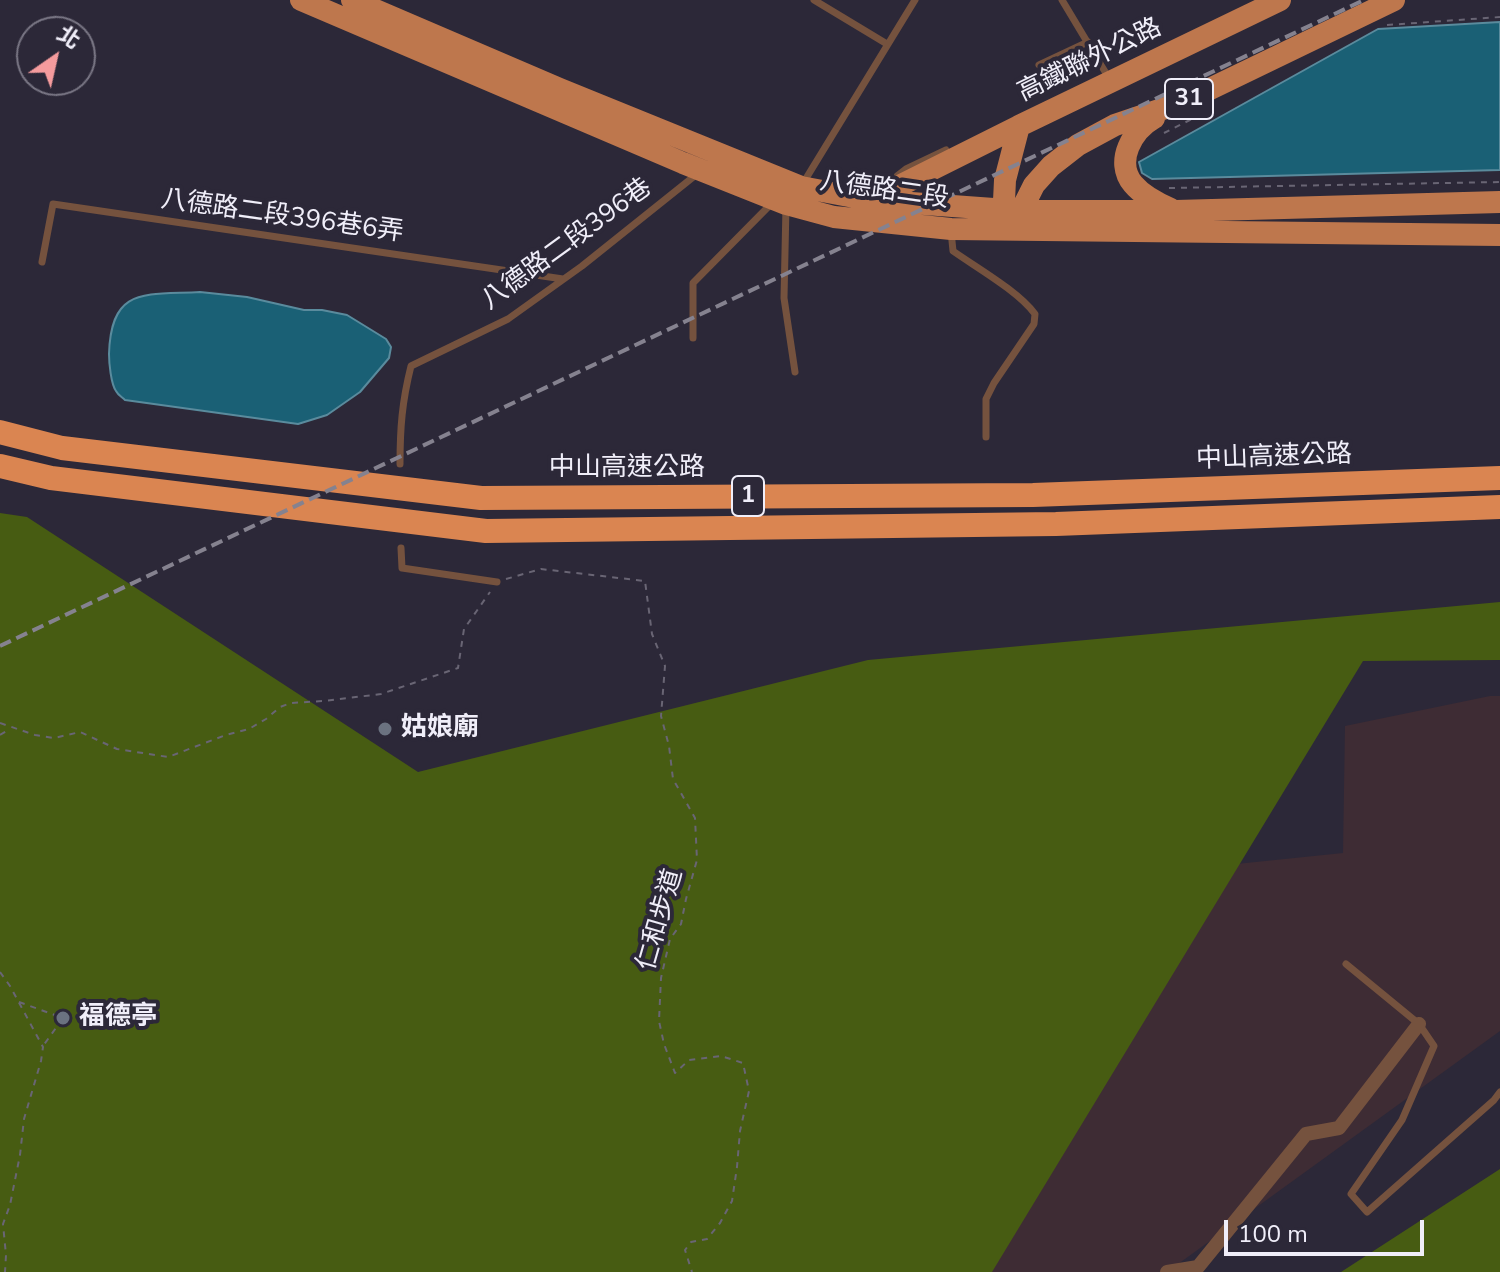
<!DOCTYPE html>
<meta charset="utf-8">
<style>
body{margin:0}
#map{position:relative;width:1500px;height:1272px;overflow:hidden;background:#2c2838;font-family:"Nunito Sans","Noto Sans TC",sans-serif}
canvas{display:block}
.north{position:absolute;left:16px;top:16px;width:80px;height:80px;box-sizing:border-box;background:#2c2838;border:2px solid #7a7785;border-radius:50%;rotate:34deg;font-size:22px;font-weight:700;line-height:32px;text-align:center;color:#f0eef9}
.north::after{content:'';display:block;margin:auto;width:28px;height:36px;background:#f59b9d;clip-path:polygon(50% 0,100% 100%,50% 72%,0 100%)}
.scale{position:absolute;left:1224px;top:1220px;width:200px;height:36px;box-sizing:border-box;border:4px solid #f0eef9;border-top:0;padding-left:10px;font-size:24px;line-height:28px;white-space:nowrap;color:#f0eef9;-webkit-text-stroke:6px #2c2838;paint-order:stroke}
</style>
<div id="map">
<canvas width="1500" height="1272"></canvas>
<div class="north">北</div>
<div class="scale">100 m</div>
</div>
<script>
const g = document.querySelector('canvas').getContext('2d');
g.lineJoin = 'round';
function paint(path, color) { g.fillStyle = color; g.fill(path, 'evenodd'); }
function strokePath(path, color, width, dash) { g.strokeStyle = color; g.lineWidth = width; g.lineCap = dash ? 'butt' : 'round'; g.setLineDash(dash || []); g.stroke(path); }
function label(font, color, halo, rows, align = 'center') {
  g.font = font + ' "Nunito Sans","Noto Sans TC",sans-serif'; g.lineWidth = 8; g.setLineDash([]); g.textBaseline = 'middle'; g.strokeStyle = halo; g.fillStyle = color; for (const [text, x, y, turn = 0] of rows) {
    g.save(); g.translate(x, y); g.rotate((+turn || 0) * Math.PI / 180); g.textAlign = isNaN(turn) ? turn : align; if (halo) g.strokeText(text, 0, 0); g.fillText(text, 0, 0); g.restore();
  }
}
paint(new Path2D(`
 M1490,696H1500V1031L1167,1272H972L1149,873L1343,853L1345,726Z`), '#3e2c34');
paint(new Path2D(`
 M0,513L27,517L418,772L868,660L1500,602V660L1363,661L992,1272H0Z
 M1500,1169V1272H1341Z`), '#475c12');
const water = new Path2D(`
 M1500,22V170L1152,179L1142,173L1139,162L1378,29Z
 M200,292L247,297L304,310H322L347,315L386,339L391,347L389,358L360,392L327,415L298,424L125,400C122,397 118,395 116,391C111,384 109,363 109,354C111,286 145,295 200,292Z`);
paint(water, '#1a6075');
strokePath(water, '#5a8b9d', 2);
strokePath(new Path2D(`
 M1387,25L1500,17
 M1164,133L1198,116
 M1169,188L1500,182
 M506,579L541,569L645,581L652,634L665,666L661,716L669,746L673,779L695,818L697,860L686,899L681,924L670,939L661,978L659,1021L664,1044L675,1073L689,1060L721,1056L743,1063L749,1091L740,1131L737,1167L732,1201L720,1223L707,1239L691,1242L685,1250L692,1272
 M0,723L35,735L54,738L80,732L117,749L168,757L226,735L249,729L266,719L280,707L291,703L324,701L381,694L458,668L464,629L490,592
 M0,735L10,729
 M0,972L10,986L43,1047L41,1061L24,1119L20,1155L10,1205L3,1224L6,1255L5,1272
 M19,1002L63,1018L43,1046`), '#696574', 2, [6, 6]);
strokePath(new Path2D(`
 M814,0L887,44
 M1062,0L1110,80
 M1039,65L1088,42
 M897,176L906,169L946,150
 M802,185L915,0
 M786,206L784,298L795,372
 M951,231L953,251C977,268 1018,291 1035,314L1034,324L994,383L986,399V437
 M42,262L53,204L563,279
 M693,338V283L771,204
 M400,464C400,428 402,402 411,366L508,319L582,266L697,174
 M401,548L402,568L497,582
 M1346,964L1419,1024L1434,1046L1402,1120L1351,1194L1367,1212L1494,1100L1500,1092`), '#75523e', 7);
strokePath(new Path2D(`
 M1167,1272L1198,1267L1306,1134L1339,1128L1419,1024`), '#75523e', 14);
strokePath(new Path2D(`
 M301,0L683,163L786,204L834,217L951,229L1500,235
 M352,0L560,89L801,187L870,200L1021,211H1176L1500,202
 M1154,118C1133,130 1114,161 1133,184C1143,196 1157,203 1171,209
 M873,199L1019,126
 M1003,222L1005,180L1019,126L1280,0
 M1020,224L1021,211L1034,185L1051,166L1078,145L1115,125L1183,102L1394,0`), '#be774d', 22);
strokePath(new Path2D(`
 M0,432L62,448L481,498L1033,495L1500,478
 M0,466L51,478L486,531L1056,524L1500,507`), '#da8551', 24);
strokePath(new Path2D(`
 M0,646L1364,0`), '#85828f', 4, [12, 6]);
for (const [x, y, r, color] of [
 [385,729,8,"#6b7280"],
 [63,1018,8,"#6b7280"]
]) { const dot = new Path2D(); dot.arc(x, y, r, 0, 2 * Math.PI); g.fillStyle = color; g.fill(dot); strokePath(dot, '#2c2838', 3); }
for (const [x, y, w] of [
 [1189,99,48],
 [748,496,32]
]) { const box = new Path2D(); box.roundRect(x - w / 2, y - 20, w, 40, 6); g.fillStyle = '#2c2838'; g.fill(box); strokePath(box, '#f0eef9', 2); }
label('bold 24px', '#f0eef9', null, [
 ["31",1189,99],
 ["1",748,496]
]);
label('26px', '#f0eef9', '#2c2838', [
 ["高鐵聯外公路",1090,61,-26],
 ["八德路二段",884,191,8],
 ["八德路二段396巷6弄",282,217,8],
 ["八德路二段396巷",567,245,-36],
 ["中山高速公路",1274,458,-2],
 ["中山高速公路",627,469],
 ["仁和步道",661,920,-74]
]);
label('bold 26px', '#f0eef9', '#2c2838', [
 ["姑娘廟",401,729],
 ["福德亭",79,1018]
], 'left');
</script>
